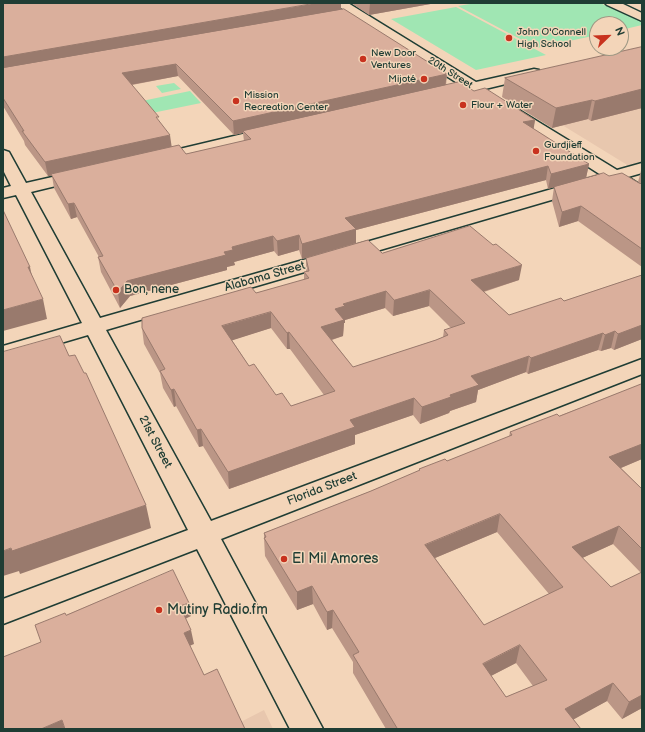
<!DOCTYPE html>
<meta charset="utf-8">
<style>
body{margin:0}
#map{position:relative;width:645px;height:732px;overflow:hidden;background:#f3d5b9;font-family:"Balsamiq Sans",sans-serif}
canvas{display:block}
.frame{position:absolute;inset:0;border:4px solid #1f3d34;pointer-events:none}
.north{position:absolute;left:589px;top:16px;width:40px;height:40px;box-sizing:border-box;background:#f3d5b9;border:1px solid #9e9884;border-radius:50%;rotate:67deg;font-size:11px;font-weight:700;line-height:16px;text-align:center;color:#1f3d34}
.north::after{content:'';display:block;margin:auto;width:14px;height:18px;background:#c8321e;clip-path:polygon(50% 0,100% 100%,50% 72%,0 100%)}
</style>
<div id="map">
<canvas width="645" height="732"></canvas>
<div class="frame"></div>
<div class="north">N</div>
</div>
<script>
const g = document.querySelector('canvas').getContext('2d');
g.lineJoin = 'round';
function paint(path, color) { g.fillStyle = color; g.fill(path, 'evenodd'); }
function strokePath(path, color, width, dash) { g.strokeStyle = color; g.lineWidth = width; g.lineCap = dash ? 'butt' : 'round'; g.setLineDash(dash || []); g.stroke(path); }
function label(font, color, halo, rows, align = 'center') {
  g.font = font + ' "Balsamiq Sans",sans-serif'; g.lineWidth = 3; g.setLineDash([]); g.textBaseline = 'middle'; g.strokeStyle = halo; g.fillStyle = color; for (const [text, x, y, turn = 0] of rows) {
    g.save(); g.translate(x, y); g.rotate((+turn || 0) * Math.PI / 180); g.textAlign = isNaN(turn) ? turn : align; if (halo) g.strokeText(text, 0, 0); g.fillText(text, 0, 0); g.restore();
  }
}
paint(new Path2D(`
 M642,62V174L510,93Z
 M264,710L273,729H227Z`), '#e8c7ae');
paint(new Path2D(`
 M476,3H600L642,22V25L621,30V24H597V35L537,48L458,6Z
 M456,7L546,55L476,70L391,19Z
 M174,83L181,89L162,93L156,86Z
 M190,91L201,103L152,113L142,101Z`), '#a0e6b3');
const minor = new Path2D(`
 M339,3H348L476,82L534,69L539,70L541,73L539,76L485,89L487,91L485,94L480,95L472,92L440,99L435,98L433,95L435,92L462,86L354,17L321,23L317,22L315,19L317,16L345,11L337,5Z
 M605,3H621L642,13V21L607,5Z
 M509,106L514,107L617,170L642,163V173L628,177L642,186V198L636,197L613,182L106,330L211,521L642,359V374L221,539L323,729H290L197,549L3,624V599L188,530L88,335L3,360V346L82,323L16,195L3,198V188L11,186L3,170V150L9,152L26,183L83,170L89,172L91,175L89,178L31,192L100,318L601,175L504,113L502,110L504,107Z
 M272,127L277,129L280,132L277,135L156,164L150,162L148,159L150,156Z`);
strokePath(minor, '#1f3d34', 3);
paint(minor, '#f3d5b9');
paint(new Path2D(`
 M3,3L341,9L447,74L446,86L474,91L535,120L533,129L589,164L586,178L609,176L641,184L638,182L642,167V267L578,221L559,227L552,201L554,187L548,189L546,180L356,230V243L382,253L519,280L484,292L509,315L564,301L642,275V339L614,350L611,348L601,351L598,350L528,374L526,372L478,390L476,402L450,411L449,413L420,424L413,415L355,435V444L229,489L203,446L199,447L176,406L174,407L163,388L160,373L144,344L142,328L256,293L304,280V272H306V258L302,259L299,250L278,256L274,251L234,262L235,265L227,267V270L130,296L120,308L101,272L98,257H99L77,217L71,219L54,188L52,176H48L25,145L24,141L3,106ZM178,76L234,135L243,133L244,141L186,154L172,147L132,85ZM429,306L451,328L444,330L443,337L436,340L353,367L332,340L343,336L344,323H345V320L385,308L393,316ZM271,328L287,349H290L324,395L291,406L276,395L249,366L232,340Z
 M351,3H436L369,15Z
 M642,47V108L591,121L588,119L552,128L502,97L505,78Z
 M642,384V459L621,468L642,489V708L622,719L607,701L573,719L581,729H386L353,673V662L332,628L327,630L313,604L297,610L265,556L264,538V533L371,491L419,471V469L447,461L509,437L510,432L559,416ZM497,532L549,594L484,625L435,558ZM613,544L641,573L611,587L582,558ZM516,663L533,686L506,697L491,676Z`), '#bb9686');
paint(new Path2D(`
 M317,3H341V10L3,70V57Z
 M370,3H436L369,15Z
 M176,64L178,76L124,86L122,73Z
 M447,74L445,87L243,131V133L234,135L233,121Z
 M642,89V108L591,121L595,101Z
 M592,100L588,119L552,128L556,108Z
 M535,120L533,133L523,122Z
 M170,135L172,149L51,174L52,176H48L45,162Z
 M589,164L586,178L548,189L551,174Z
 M548,166L546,180L356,230V243L302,259V244L345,218Z
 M74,203L77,217L71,219L68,204Z
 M581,206L578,221L559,227L562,212Z
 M299,235V250L278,256L277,241Z
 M273,236L274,251L234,262L235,265L227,267V270L130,296L120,308L118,292L127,281L224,252L232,247Z
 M522,265L519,280L469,296L471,280Z
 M28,267H30L34,286Z
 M430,290L429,306L393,316L394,300Z
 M386,291L385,308L345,320V323H344L343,336L321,343V327L335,309L343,304Z
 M43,299L47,319L3,331V310Z
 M271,312V328L224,343L222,326Z
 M642,325V339L614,350L618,334Z
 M615,331L611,348L601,351L605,335Z
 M289,332L290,349H287V333Z
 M603,333L598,350L528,374L531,358Z
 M529,356L526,372L478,390L476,402L450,411L449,413L420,424L422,407L450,395L471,376Z
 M174,389L176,406L174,407L171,390Z
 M414,398L413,415L355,435V444L229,489L228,472L350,420Z
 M201,429L203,446L199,447L197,430Z
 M642,444V459L604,475L609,457Z
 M146,505L151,528L20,574L19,571L3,576V551Z
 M500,514L497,532L423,563L425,545Z
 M619,526L613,544L567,565L572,547Z
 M312,586L313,604L297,610V592Z
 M189,603L191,616L183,620L180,606Z
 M333,610L332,628L327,630V612Z
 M191,630L194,644L187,647L184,633Z
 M520,645L516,663L479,682L483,664Z
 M613,683L607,701L560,727L565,709Z
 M642,695V708L622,719L629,702Z
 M62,720L65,729H41Z`), '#997a6d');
const building = new Path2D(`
 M3,3H316L3,57Z
 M344,9L447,74L233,121L176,64L122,73L159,117H156L170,135L45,162L22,131H24L3,98V68Z
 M642,47V89L595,101L592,100L556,108L505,78Z
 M459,82L474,91L485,88L535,120L523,122L589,164L551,174L548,166L345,218L356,229L302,244L299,235L277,241L273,236L232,247L233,250L224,252L226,255L127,281L118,292L98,257L103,256L74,203L68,204L51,174L179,145L186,154L251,139L243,131Z
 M604,173L609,176L622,173L639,183L642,184V249L581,206L562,212L554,187Z
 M3,210L30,267H28L43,299L3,310Z
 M470,226L493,245L496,244L522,265L471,280L509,315L561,298L564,301L642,275V325L618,334L615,331L605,335L603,333L531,358L529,356L471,376L479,385L450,395L451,397L422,407L414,398L350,420L355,427L228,472L201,429L197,430L174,389L171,390L160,371L165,369L142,328V318L251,287L256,293L309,278L304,272L309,271L306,258L368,240L382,253ZM430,290L465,323L444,330L448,335L436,340L353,367L321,327L344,320L335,309L345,306L343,304L386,291L394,300ZM271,312L287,333L289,332L335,391L291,406L282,393L276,395L254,364L249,366L222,326Z
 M60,336L69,356L75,355L84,373H86L146,505L12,551L11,548L3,551V352Z
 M642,384V444L609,457L642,489V549L619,526L572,547L611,587L642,572V695L629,702L613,683L565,709L581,729H396L397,728L353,655L359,652L333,610L327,612L312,586L297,592L264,538L266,537L264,533L371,491L420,470L419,469L445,459L447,461L512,435L510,432L557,414L559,416ZM500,514L563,587L484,625L425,545ZM520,645L547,680L506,697L483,664Z
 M173,570L189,603L180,606L191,630L184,633L204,675L217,669L245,729H65L62,720L41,729H3V657L41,642L35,625L65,613L66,615Z`);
paint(building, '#daaf9c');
strokePath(building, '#997a6d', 1);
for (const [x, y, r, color] of [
 [509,38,4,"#c8321e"],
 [363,59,4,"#c8321e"],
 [424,79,4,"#c8321e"],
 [236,101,4,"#c8321e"],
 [463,105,4,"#c8321e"],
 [536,151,4,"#c8321e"],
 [116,290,4,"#c8321e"],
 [284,559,4,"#c8321e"],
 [159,610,4,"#c8321e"]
]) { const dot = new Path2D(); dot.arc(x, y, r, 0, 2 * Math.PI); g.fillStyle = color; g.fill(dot); strokePath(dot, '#f3d5b9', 1.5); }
label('10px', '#1f3d34', '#f3d5b9', [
 ["John O'Connell",517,32],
 ["High School",517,44],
 ["New Door",371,53],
 ["Ventures",371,65],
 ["Mijoté",416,79,"right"],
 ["Mission",244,95],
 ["Recreation Center",244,107],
 ["Flour + Water",471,105],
 ["Gurdjieff",544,145],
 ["Foundation",544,157]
], 'left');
label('10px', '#1f3d34', '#f3d5b9', [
 ["20th Street",450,73,32]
]);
label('12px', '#1f3d34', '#f3d5b9', [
 ["Alabama Street",265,277,-16],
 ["21st Street",155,442,62],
 ["Florida Street",322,489,-21]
]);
label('12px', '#1f3d34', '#f3d5b9', [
 ["Bon, nene",124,290]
], 'left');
label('14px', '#1f3d34', '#f3d5b9', [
 ["El Mil Amores",292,559],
 ["Mutiny Radio.fm",167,610]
], 'left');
</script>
